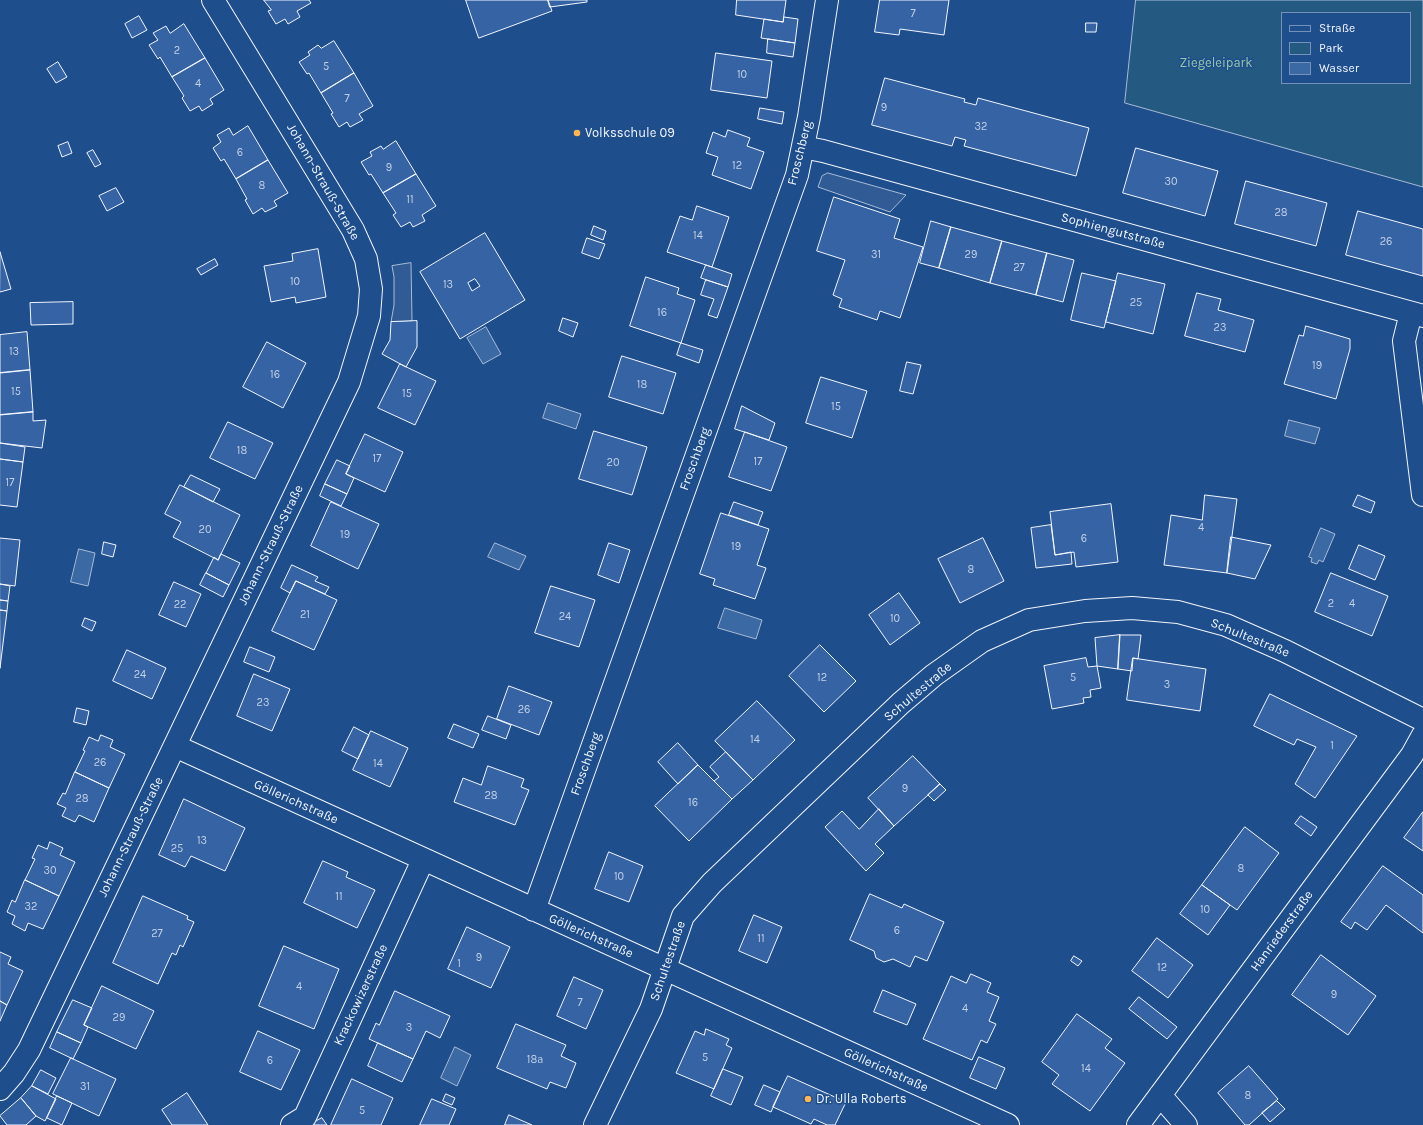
<!DOCTYPE html>
<meta charset="utf-8">
<style>
body{margin:0}
#map{position:relative;width:1423px;height:1125px;overflow:hidden;background:#1f4e8c;font-family:Karla,sans-serif}
canvas{display:block}
.legend{position:absolute;left:1281px;top:12px;width:130px;height:72px;box-sizing:border-box;background:#1f4e8c;border:1px solid #7391ba;margin:0;padding:5px 7px;list-style:none;font-size:12px;color:#f2f6ff}
.legend li{display:flex;align-items:center;gap:8px;height:20px}
.legend b{width:20px;border:1px solid #7391ba}
</style>
<div id="map">
<canvas width="1423" height="1125"></canvas>
<ul class="legend">
<li><b style="height:5px;background:#1f4e8c"></b>Straße</li>
<li><b style="height:11px;background:#245a82"></b>Park</li>
<li><b style="height:11px;background:#3b69a3"></b>Wasser</li>
</ul>
</div>
<script>
const g = document.querySelector('canvas').getContext('2d');
g.lineJoin = 'round';
function paint(path, color) { g.fillStyle = color; g.fill(path, 'evenodd'); }
function strokePath(path, color, width, dash) { g.strokeStyle = color; g.lineWidth = width; g.lineCap = dash ? 'butt' : 'round'; g.setLineDash(dash || []); g.stroke(path); }
function label(font, color, halo, rows, align = 'center') {
  g.font = font + ' Karla,sans-serif'; g.lineWidth = 3; g.setLineDash([]); g.textBaseline = 'middle'; g.strokeStyle = halo; g.fillStyle = color; for (const [text, x, y, turn = 0] of rows) {
    g.save(); g.translate(x, y); g.rotate((+turn || 0) * Math.PI / 180); g.textAlign = isNaN(turn) ? turn : align; if (halo) g.strokeText(text, 0, 0); g.fillText(text, 0, 0); g.restore();
  }
}
const green = new Path2D(`
 M1136,0H1423V187L1125,103ZM1282,13H1410V83H1282Z`);
paint(green, '#245a82');
strokePath(green, '#a8bbd7', 1);
const parking = new Path2D(`
 M828,173L906,195L890,212L818,187L822,176Z
 M411,263L412,321L391,322L394,305V277L392,266Z`);
paint(parking, '#305b95');
strokePath(parking, '#a8bbd7', 1);
const water = new Path2D(`
 M486,327L501,354L483,364L467,338Z
 M548,403L581,414L576,429L543,418Z
 M1289,420L1320,428L1315,444L1285,436Z
 M1321,528L1335,534L1323,562L1319,560L1317,564L1311,562L1312,558L1309,557Z
 M495,543L526,556L519,570L488,557Z
 M79,549L95,553L88,586L71,582Z
 M725,608L762,620L756,639L718,628Z
 M455,1047L471,1055L457,1086L441,1078Z`);
paint(water, '#3b69a3');
strokePath(water, '#a8bbd7', 1);
const building = new Path2D(`
 M264,0H309L311,3L297,11L300,17L288,24L285,19L276,24L268,11L271,10Z
 M466,0H548L552,11L479,38Z
 M548,0H587V2L550,7Z
 M737,0H786L783,22L736,15Z
 M880,0H949L944,35L900,29L899,35L875,32Z
 M139,16L147,30L132,38L125,24Z
 M784,17L798,19L795,43L761,38L764,19L783,22Z
 M1086,23H1097L1096,32H1086Z
 M184,24L205,58L172,77L160,57L158,59L149,45L158,40L153,33L166,26L170,33Z
 M768,39L795,43L793,57L767,53Z
 M334,41L354,73L321,93L309,73L307,74L299,62L310,55L308,52L318,45L321,48Z
 M716,53L772,61L767,98L711,90Z
 M205,58L224,90L210,99L213,104L202,111L199,106L190,111L182,98L184,96L172,77Z
 M58,62L67,77L56,83L47,69Z
 M354,73L373,106L359,114L363,120L350,127L347,122L339,127L331,114L333,113L321,93Z
 M885,78L965,99L964,102L976,105L978,98L1089,128L1076,176L964,146L966,140L955,137L952,146L872,125Z
 M760,108L784,112L782,124L758,119Z
 M248,126L268,160L236,179L224,159L221,161L213,148L221,142L217,135L229,128L233,135Z
 M728,130L750,138L747,146L764,152L751,189L712,175L718,157L706,153L713,132L725,137Z
 M396,141L416,174L383,193L371,174L369,175L361,162L372,156L370,152L381,146L383,149Z
 M68,142L72,153L62,157L58,146Z
 M1136,148L1218,171L1205,216L1123,193Z
 M93,150L101,164L95,167L87,153Z
 M268,160L288,193L274,201L277,206L265,212L262,208L253,214L245,200L247,199L236,179Z
 M416,174L436,206L422,215L425,221L413,227L410,222L401,227L393,215L396,213L383,193Z
 M1246,181L1327,203L1316,246L1235,224Z
 M116,188L124,202L107,211L99,196Z
 M834,197L900,219L894,238L923,247L900,318L880,311L877,320L839,307L842,299L833,295L845,260L817,251Z
 M697,206L729,217L712,267L667,252L680,216L692,220Z
 M1358,211L1423,229V276L1346,255Z
 M931,221L951,227L939,268L920,263Z
 M594,226L606,231L603,240L591,235Z
 M951,227L1002,241L990,283L939,268Z
 M485,233L525,300L460,339L420,272ZM475,279L480,286L472,291L468,283Z
 M587,238L605,244L599,259L582,253Z
 M1002,241L1047,253L1036,295L990,283Z
 M318,249L326,297L296,303L295,297L271,302L264,266L293,261L292,254Z
 M0,252L11,289L0,292Z
 M1047,253L1074,260L1063,302L1036,295Z
 M215,259L218,265L201,275L197,269Z
 M706,265L732,274L728,287L701,278Z
 M1082,273L1116,281L1104,328L1071,320Z
 M1118,273L1165,284L1153,334L1106,322Z
 M646,277L679,288L677,294L695,300L681,343L630,326Z
 M706,280L728,287L717,318L708,315L714,299L701,295Z
 M1197,293L1221,299L1218,310L1254,320L1245,352L1185,336Z
 M73,302V324L31,325L30,303Z
 M563,318L578,323L573,337L559,331Z
 M417,321V347L406,367L382,354L390,340L391,322Z
 M1306,326L1350,339V349L1336,399L1284,384L1299,335L1303,336Z
 M27,332L30,370L0,373V335Z
 M267,342L306,363L283,408L243,387Z
 M681,343L703,350L699,363L677,355Z
 M622,356L676,373L663,414L609,397Z
 M907,362L921,365L913,394L900,391Z
 M400,364L436,381L415,425L378,408Z
 M30,370L33,412L0,415V373Z
 M821,377L867,391L852,438L806,423Z
 M742,406L775,423L769,440L735,429Z
 M33,412V421L46,420L42,448L0,443V415Z
 M228,422L273,443L255,479L210,458Z
 M594,431L647,447L632,495L579,479Z
 M745,432L787,447L771,491L729,477Z
 M365,434L403,452L385,492L346,474Z
 M0,443L25,447L23,462L0,459Z
 M0,459L23,462L17,507L0,505Z
 M337,460L350,466L346,474L354,478L347,494L325,484Z
 M191,475L220,489L213,502L184,487Z
 M325,484L347,494L341,506L320,496Z
 M180,485L240,515L218,560L173,537L181,522L165,514Z
 M1205,495L1237,499L1227,573L1164,565L1171,515L1202,520Z
 M1358,495L1375,502L1371,513L1353,506Z
 M331,502L379,524L358,569L311,546Z
 M734,502L763,512L758,525L729,515Z
 M1111,504L1118,562L1076,567L1074,552L1055,555L1050,512Z
 M721,513L769,529L757,565L766,568L755,599L713,585L715,579L700,574Z
 M1051,525L1055,555L1071,552L1072,564L1036,568L1031,528Z
 M1231,537L1271,545L1255,579L1227,573Z
 M0,538L20,540L15,586L0,584Z
 M983,538L1004,581L960,603L938,559Z
 M104,542L116,545L113,557L102,554Z
 M609,543L630,550L619,583L598,575Z
 M1359,545L1385,556L1375,580L1349,569Z
 M221,554L240,563L229,585L206,573L214,557L218,560Z
 M292,565L318,577L315,581L329,587L325,594L296,581L290,593L281,588Z
 M206,573L229,585L223,597L200,585Z
 M1331,573L1388,596L1372,636L1315,612Z
 M296,581L337,600L314,650L272,631Z
 M174,582L201,594L186,627L159,615Z
 M0,584L10,586L8,601L0,600Z
 M551,586L595,600L579,647L535,633Z
 M899,593L920,623L890,645L869,615Z
 M0,600L8,601L7,611L0,610Z
 M0,610L7,611L0,668Z
 M85,618L96,622L92,631L82,626Z
 M1120,635L1118,669L1097,666L1095,638Z
 M1120,635H1141L1138,659L1133,658L1132,671L1118,669Z
 M820,645L856,681L824,712L789,676Z
 M250,647L275,657L269,672L244,662Z
 M127,650L166,668L152,699L113,681Z
 M1086,658L1088,667L1097,666L1101,688L1090,690L1091,697L1083,698L1084,703L1052,709L1044,666Z
 M1133,658L1206,669L1200,711L1127,700Z
 M254,674L290,689L272,731L237,716Z
 M509,686L552,702L539,735L497,719Z
 M1270,694L1357,736L1315,798L1295,784L1316,747L1297,739L1294,745L1254,726Z
 M757,701L795,740L753,780L715,741Z
 M77,708L89,711L86,725L74,722Z
 M488,716L511,725L506,739L482,730Z
 M454,724L479,734L473,748L448,738Z
 M354,727L369,735L358,759L342,751Z
 M371,731L408,748L390,787L353,770Z
 M101,735L113,740L110,747L125,754L109,788L75,772L85,751L83,750L89,737L98,741Z
 M678,743L698,765L678,784L658,762Z
 M726,752L753,780L732,799L714,781L719,777L710,767Z
 M913,756L940,784L894,826L868,798Z
 M698,765L732,799L689,841L655,806Z
 M488,766L524,779L521,787L529,790L515,825L454,802L463,778L481,785Z
 M75,772L109,788L94,822L79,815L75,822L62,816L66,808L57,804L63,793L65,794Z
 M940,784L946,790L934,801L928,795Z
 M184,799L245,828L225,871L191,856L185,867L159,855Z
 M879,809L894,826L875,844L884,853L866,871L825,827L842,811L859,829Z
 M1423,812V851L1404,838Z
 M1301,816L1317,827L1311,836L1295,824Z
 M1245,827L1279,853L1237,910L1202,885Z
 M50,842L63,848L60,855L75,862L59,896L25,880L35,859L32,858L38,845L47,849Z
 M609,852L643,866L629,902L595,889Z
 M323,861L348,872L346,877L375,890L357,928L304,903Z
 M1383,866L1423,895V933L1386,905L1367,930L1355,922L1351,929L1341,922Z
 M25,880L59,896L43,929L28,923L25,931L12,924L15,916L7,912L12,900L15,902Z
 M1202,885L1230,905L1208,935L1180,914Z
 M870,894L902,908L904,904L944,922L927,961L915,956L910,967L893,959L884,962L876,958L874,951L850,940Z
 M143,896L188,916L187,919L194,922L183,947L180,945L176,955L172,953L158,984L113,963Z
 M754,915L782,927L767,963L739,951Z
 M467,927L510,947L491,988L448,969Z
 M1157,938L1193,965L1168,998L1132,971Z
 M284,946L339,969L314,1029L259,1006Z
 M0,952L11,957L8,964L23,971L7,1005L0,1001Z
 M1321,955L1376,996L1348,1035L1292,995Z
 M1074,956L1082,961L1078,966L1071,961Z
 M971,974L991,983L987,992L999,997L989,1021L996,1024L987,1043L981,1040L972,1060L923,1039L951,976L966,983Z
 M574,977L603,990L586,1029L557,1016Z
 M102,986L154,1011L136,1049L84,1025Z
 M883,990L916,1004L907,1025L874,1012Z
 M395,991L450,1016L440,1038L426,1031L413,1059L369,1039L376,1023L379,1025Z
 M1139,997L1177,1027L1167,1039L1129,1009Z
 M73,1000L92,1008L84,1025L88,1027L81,1043L57,1032Z
 M0,1001L7,1005L0,1021Z
 M1077,1014L1112,1039L1105,1048L1125,1063L1090,1111L1052,1084L1059,1075L1042,1062Z
 M516,1024L566,1045L561,1056L576,1063L566,1088L550,1082L547,1089L497,1068Z
 M706,1029L729,1039L726,1045L732,1048L714,1089L676,1073L695,1031L704,1035Z
 M258,1031L300,1050L281,1090L240,1072Z
 M57,1032L81,1043L73,1059L50,1048Z
 M378,1043L413,1059L402,1082L368,1066Z
 M979,1057L1005,1068L996,1089L970,1078Z
 M71,1058L116,1079L99,1116L53,1094Z
 M1249,1066L1278,1099L1249,1125H1245L1218,1093Z
 M723,1069L743,1077L731,1105L711,1096Z
 M41,1070L56,1078L48,1094L32,1086Z
 M788,1076L846,1102L835,1125H827L814,1119L811,1124L773,1107Z
 M352,1079L393,1098L381,1125H331Z
 M764,1085L780,1092L771,1112L755,1105Z
 M32,1086L56,1099L45,1121L36,1116L21,1098Z
 M187,1093L208,1125H172L162,1110Z
 M446,1094L455,1098L452,1105L443,1101Z
 M57,1096L72,1103L62,1125L47,1118Z
 M21,1098L36,1116L26,1125H7L0,1116Z
 M432,1099L456,1109L449,1125H420Z
 M1277,1101L1285,1109L1270,1122L1262,1113Z
 M509,1115L532,1125H505Z
 M322,1118L327,1125H314L313,1123Z`);
paint(building, '#3563a3');
strokePath(building, '#f2f6ff', 1);
const minor = new Path2D(`
 M803,147L823,151L1423,316
 M1411,313L1404,341L1423,495
 M175,746L1008,1125
 M534,910L797,175L809,117L827,0
 M0,1089L14,1073L29,1050L349,382L369,316L371,289L366,259L353,230L213,0
 M1160,1095L1186,1125
 M292,1125L305,1117L423,860
 M595,1125L651,1009L683,916L712,883L901,703L934,675L982,641L1029,620L1085,611L1132,608L1178,612L1226,625L1285,651L1423,720
 M1138,1125L1412,755L1423,735`);
strokePath(minor, '#f2f6ff', 24);
strokePath(minor, '#1f4e8c', 22);
for (const [x, y, r, color] of [
 [577,133,4,"#ffb74d"],
 [808,1099,4,"#ffb74d"]
]) { const dot = new Path2D(); dot.arc(x, y, r, 0, 2 * Math.PI); g.fillStyle = color; g.fill(dot); strokePath(dot, '#1f4e8c', 1.5); }
label('11px', '#c3d1e8', null, [
 ["7",913,14],
 ["2",177,51],
 ["5",326,67],
 ["10",742,75],
 ["4",198,84],
 ["7",347,99],
 ["9",884,108],
 ["32",981,127],
 ["6",240,153],
 ["12",737,166],
 ["9",389,168],
 ["30",1171,182],
 ["8",262,186],
 ["11",410,200],
 ["28",1281,213],
 ["14",698,236],
 ["26",1386,242],
 ["31",876,255],
 ["29",971,255],
 ["27",1019,268],
 ["10",295,282],
 ["13",448,285],
 ["25",1136,303],
 ["16",662,313],
 ["23",1220,328],
 ["13",14,352],
 ["19",1317,366],
 ["16",275,375],
 ["18",642,385],
 ["15",16,392],
 ["15",407,394],
 ["15",836,407],
 ["18",242,451],
 ["17",377,459],
 ["17",758,462],
 ["20",613,463],
 ["17",10,483],
 ["4",1201,528],
 ["20",205,530],
 ["19",345,535],
 ["6",1084,539],
 ["19",736,547],
 ["8",971,570],
 ["2",1331,604],
 ["4",1352,604],
 ["22",180,605],
 ["21",305,615],
 ["24",565,617],
 ["10",895,619],
 ["24",140,675],
 ["12",822,678],
 ["5",1073,678],
 ["3",1167,685],
 ["23",263,703],
 ["26",524,710],
 ["14",755,740],
 ["1",1332,746],
 ["26",100,763],
 ["14",378,764],
 ["9",905,789],
 ["28",491,796],
 ["28",82,799],
 ["16",693,803],
 ["13",202,841],
 ["25",177,849],
 ["8",1241,869],
 ["30",50,871],
 ["10",619,877],
 ["11",339,897],
 ["32",31,907],
 ["10",1205,910],
 ["6",897,931],
 ["27",157,934],
 ["11",761,939],
 ["9",479,958],
 ["1",459,964],
 ["12",1162,968],
 ["4",299,987],
 ["9",1334,995],
 ["7",580,1003],
 ["4",965,1009],
 ["29",119,1018],
 ["3",409,1028],
 ["5",705,1058],
 ["18a",535,1060],
 ["6",270,1061],
 ["14",1086,1069],
 ["31",85,1087],
 ["8",1248,1096],
 ["5",362,1111]
]);
label('13px', '#97c8a6', '#1f4e8c', [
 ["Ziegeleipark",1216,63]
]);
label('13px', '#f2f6ff', '#1f4e8c', [
 ["Volksschule 09",585,133],
 ["Dr. Ulla Roberts",816,1099]
], 'left');
label('13px', '#f2f6ff', '#1f4e8c', [
 ["Froschberg",800,153,-76],
 ["Johann-Strauß-Straße",323,182,60],
 ["Sophiengutstraße",1113,231,15],
 ["Froschberg",695,459,-70],
 ["Johann-Strauß-Straße",271,545,-64],
 ["Schultestraße",1250,638,22],
 ["Schultestraße",918,692,-40],
 ["Froschberg",586,764,-70],
 ["Göllerichstraße",296,802,24],
 ["Johann-Strauß-Straße",131,837,-64],
 ["Hanriederstraße",1282,931,-54],
 ["Göllerichstraße",591,936,24],
 ["Schultestraße",668,961,-71],
 ["Krackowizerstraße",361,995,-65],
 ["Göllerichstraße",886,1070,24]
]);
</script>
